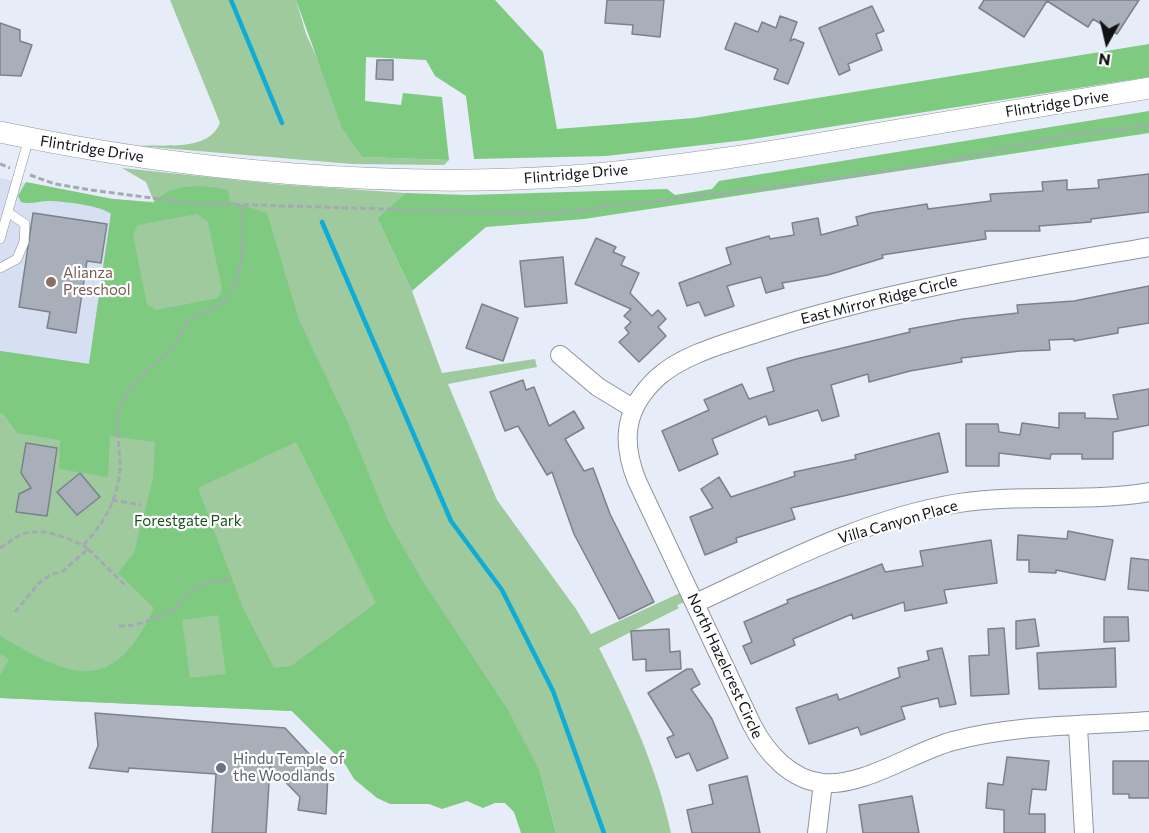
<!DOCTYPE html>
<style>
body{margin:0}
#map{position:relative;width:1149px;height:833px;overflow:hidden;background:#e7edf8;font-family:Commissioner,sans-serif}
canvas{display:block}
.north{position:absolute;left:1077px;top:12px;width:60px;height:60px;-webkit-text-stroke:4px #fff;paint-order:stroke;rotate:188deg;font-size:16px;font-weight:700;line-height:24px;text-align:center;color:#101216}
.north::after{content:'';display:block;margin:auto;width:21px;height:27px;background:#101216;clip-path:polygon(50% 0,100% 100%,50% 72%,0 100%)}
</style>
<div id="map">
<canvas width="1149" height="833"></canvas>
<div class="north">N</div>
</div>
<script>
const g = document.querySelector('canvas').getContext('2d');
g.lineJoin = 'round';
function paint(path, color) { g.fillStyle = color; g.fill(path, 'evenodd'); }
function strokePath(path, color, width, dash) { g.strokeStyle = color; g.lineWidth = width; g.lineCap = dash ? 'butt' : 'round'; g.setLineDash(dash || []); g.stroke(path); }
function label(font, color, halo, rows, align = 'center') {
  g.font = font + ' Commissioner,sans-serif'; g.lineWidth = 4.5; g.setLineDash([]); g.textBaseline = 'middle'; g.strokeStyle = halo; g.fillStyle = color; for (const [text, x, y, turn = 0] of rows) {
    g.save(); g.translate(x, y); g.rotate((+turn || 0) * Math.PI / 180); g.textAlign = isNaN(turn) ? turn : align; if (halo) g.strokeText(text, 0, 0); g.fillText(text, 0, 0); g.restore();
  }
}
paint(new Path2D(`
 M0,178L113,199L89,365L0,351Z`), '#d7e0f2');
paint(new Path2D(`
 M170,0H296L306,34L362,157L449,160L444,165L352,164L139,146C166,144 208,152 220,123Z
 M122,168L275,184L405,193L377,218L412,291L442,373L535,359L537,367L448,384L497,500L576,609L591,634L680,593L685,602L677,605L679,608L599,648C629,707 657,768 671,833H556L540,772L345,764L292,711L0,698V351L89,364L113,199L154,202L146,182Z`), '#9eca9e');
paint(new Path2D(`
 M296,0H495L543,52L557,129L694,118L1149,44V77L746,140L606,156L474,159L466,96L435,76L426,60L366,57L365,101L401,105L403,93L442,97L449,160L362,157L342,128Z
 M1149,111V133L584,219L486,227L412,291L377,218L405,193L468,195L667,189L675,195L712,189L719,181Z
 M26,182L113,199L154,203C170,182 205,185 228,190L230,201L267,213L299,320L348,423L388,521L422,580L508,710L540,772L556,833H521L514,812L505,803H495L483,808L467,801L442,809L429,804H390L377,798L354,779L345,764L292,711L0,698V676L9,659L0,654V636C72,678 112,697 154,608L118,573L134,553L153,478L155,442L110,436L108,477L59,469L60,440L17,433L3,413L0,414V351L89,364L111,214C102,206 63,201 49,201C39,201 31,205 21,202L18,196ZM197,214L208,222L222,289L218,298L156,310L147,305L133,235L138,225ZM296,442L376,603L291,666L274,668L243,608L198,488ZM218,615L226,674L190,678L182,620Z`), '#7fca81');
strokePath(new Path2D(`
 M231,0L282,123
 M322,222L451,521L502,590L553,691L604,833`), '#11acd6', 4.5);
const building = new Path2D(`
 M607,0H664L660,37L632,34L633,25L605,23Z
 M984,0H1139L1117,34L1093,19L1088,27L1047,1L1024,37L979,8Z
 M872,6L884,31L876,34L882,50L848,64L850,70L839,75L819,28Z
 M780,16L797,22L790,41L794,39L804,43L788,84L774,79L778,69L725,49L735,23L758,32L762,22L776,28Z
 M0,23L20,30V41L32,45L21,76L0,75Z
 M377,60H393V80L376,79Z
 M1149,174V212L1091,219V222L1039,226L1040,231H985L986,239L882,255L883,258L828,275L782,283L784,288L766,293L761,277L727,286L734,306L705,316L699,302L687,306L679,283L731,264L726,248L769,236L770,239L794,235L792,223L818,218L821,235L858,225L856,217L871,213L927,204L928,209L991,201L990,194L1043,191L1042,182L1067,180V190L1099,188L1098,180Z
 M33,213L107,224L101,263L87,261L76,333L47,328L50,312L19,307Z
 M596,238L616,247L613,252L625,257L621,265L639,273L630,293L652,316L658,310L666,319L658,327L666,336L639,362L619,342L629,333L625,328L631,322L624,316L631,309L575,284Z
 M563,257L567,303L525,307L520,261Z
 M1149,286V323L1118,328V333L1074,341V339L1049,340L1050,350L1020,351L961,358L962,362L910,371L869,382L868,374L831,385L839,416L822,421L818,410L769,425L766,416L712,439L718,454L679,471L662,431L709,410L704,400L742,384L749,399L774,391L767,368L796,359L910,332L909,329L963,319L1018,313L1017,305L1074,301Z
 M482,304L518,318L503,361L466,348Z
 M523,380L526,390L534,387L549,426L574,411L584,428L565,439L584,471L593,468L610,514L654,602L619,619L574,534L552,472L547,475L518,426L505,431L490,392Z
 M1149,389V425L1113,432V459H1082V454H1051L1050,459L999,453V466H966V424H998L999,432L1020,435L1022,423L1059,428V413H1085V418L1118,419L1113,395Z
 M939,433L948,472L791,508L795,519L736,538L737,542L705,555L690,517L713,508L701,489L719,477L731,497L795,476L794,472L856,459L855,455Z
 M26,443L57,448L47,516L16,512L19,494L31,488L21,473Z
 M80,473L100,497L77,515L57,492Z
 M1068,531L1113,540L1105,580L1056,570V573L1029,572V560H1017L1018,535L1067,539Z
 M991,540L997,583L944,590L947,603L905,611L904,602L853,619L852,614L793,639L795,645L751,664L743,646L752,642L744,622L788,603L787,600L882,564L885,572L923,566L920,551Z
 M1131,558L1149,560V591L1128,589Z
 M1104,617H1128L1129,641L1104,642Z
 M1035,619L1039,646L1016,649V621Z
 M1004,628L1009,694L971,696L969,656L989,655L988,629Z
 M669,629L670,652L680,651L681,669L646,671V659L633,660L631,631Z
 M942,648L956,704L940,707L938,698L901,707L905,719L861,735L858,727L809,744L796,708L837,694L839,700L900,677L898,668L929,660L927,651Z
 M1115,648L1116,687L1039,689L1037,653Z
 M687,669H692L700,684L691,689L712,719L728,758L697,771L689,753L676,758L667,738L674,735L648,693Z
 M95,713L285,728L328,774L326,814L298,810L300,797L270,766L266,833H212L216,774L129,768L128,772L89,768L98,746Z
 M1007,757L1049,761L1046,790L1032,789L1029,814H1045V833H1004V810L986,808L988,783L1003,785Z
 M1113,761H1149V798H1129V794H1113Z
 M747,776L760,833H692L687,810L713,804L709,785Z
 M912,796L919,833H863L859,805Z`);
paint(building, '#a9afb9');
strokePath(building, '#7b818b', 1.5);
const service = new Path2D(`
 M0,239L29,138
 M0,268L17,259L24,242L25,224L9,213`);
const minor = new Path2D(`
 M1149,247C1016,270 889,290 760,332C727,343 683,354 657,378C624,409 621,441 637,481L752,725C766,752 790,780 823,783C863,787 915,751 953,741C1017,724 1084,726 1149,721
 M560,355L598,387L634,409
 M696,603C780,564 866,518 959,503C1022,493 1086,503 1149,492
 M1078,727L1084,833
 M817,833L823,783`);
const tertiary = new Path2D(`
 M0,132C185,171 397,190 585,175C678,167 770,152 862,136C958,120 1053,104 1149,88`);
strokePath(service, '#8e949e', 10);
strokePath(minor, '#8e949e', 20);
strokePath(tertiary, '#8e949e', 22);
strokePath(new Path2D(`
 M0,164L10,168
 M30,175L55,184L91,190L190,203L547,214L807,183L940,163L1068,135L1149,126
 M112,500L141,505
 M0,548C7,544 12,539 20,535C41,526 64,537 83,545C105,524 120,494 120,463C119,442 114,419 124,399C135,377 157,364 174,346C181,338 183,326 191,319C201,312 214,310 223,302C246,283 243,232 241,205
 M88,549L127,587
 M15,612L39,583L50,575L63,571L88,549L83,545
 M119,626L135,625L168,614L193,590L209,582L232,580`), '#a5aab2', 3, [6, 3]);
strokePath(service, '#fff', 9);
strokePath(minor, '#fff', 18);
strokePath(tertiary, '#fff', 21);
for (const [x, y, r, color] of [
 [51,282,6,"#8d6e63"],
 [221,768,6,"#6b7280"]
]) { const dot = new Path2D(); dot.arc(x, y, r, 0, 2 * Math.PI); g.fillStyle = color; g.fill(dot); strokePath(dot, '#fff', 2); }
label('15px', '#101216', '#fff', [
 ["Flintridge Drive",1057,104,-9],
 ["Flintridge Drive",92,149,9],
 ["Flintridge Drive",576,174,-5],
 ["East Mirror Ridge Circle",879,300,-14],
 ["Villa Canyon Place",898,522,-16],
 ["North Hazelcrest Circle",725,666,65]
]);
label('15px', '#785e54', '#fff', [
 ["Alianza",63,273],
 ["Preschool",63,290]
], 'left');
label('15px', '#1c5020', '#fff', [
 ["Forestgate Park",188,521]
]);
label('15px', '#5b616d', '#fff', [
 ["Hindu Temple of",233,759],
 ["the Woodlands",233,776]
], 'left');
</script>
